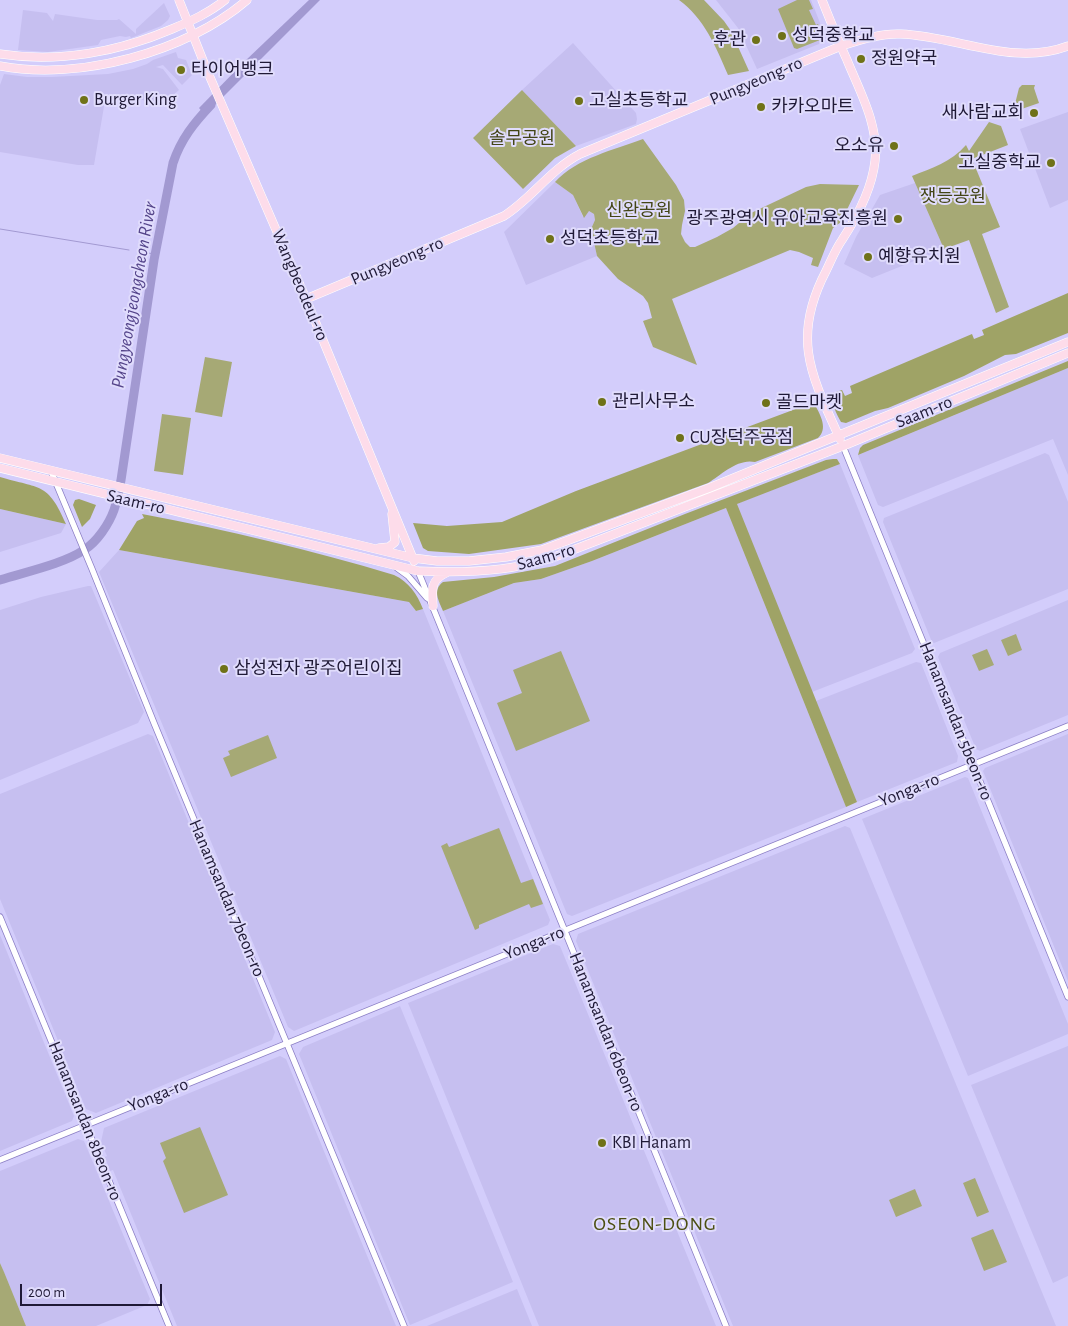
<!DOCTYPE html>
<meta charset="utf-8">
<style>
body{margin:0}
#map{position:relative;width:1068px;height:1326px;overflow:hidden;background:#d3cdfb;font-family:"Alegreya Sans",sans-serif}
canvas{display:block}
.scale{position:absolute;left:20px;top:1284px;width:142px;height:22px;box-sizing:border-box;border:2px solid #1f1936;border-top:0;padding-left:6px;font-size:15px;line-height:18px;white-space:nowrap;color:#1f1936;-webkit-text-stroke:4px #e0dcfc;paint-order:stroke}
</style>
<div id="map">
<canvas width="1068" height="1326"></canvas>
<div class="scale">200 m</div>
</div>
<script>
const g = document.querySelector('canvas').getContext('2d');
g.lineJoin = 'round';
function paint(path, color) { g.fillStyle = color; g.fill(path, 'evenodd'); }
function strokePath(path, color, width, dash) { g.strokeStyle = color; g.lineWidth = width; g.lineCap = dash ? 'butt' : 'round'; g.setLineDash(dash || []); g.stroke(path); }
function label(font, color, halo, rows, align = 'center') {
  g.font = font + ' "Alegreya Sans","Noto Sans KR",sans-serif'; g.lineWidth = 4; g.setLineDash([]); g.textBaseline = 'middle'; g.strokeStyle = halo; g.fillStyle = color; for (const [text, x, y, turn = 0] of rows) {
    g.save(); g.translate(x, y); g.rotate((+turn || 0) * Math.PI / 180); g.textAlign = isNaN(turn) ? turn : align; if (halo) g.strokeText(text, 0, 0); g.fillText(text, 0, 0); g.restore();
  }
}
paint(new Path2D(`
 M716,0H811L824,33L823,38L819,44L757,69L738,28Z
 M164,3L170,16L168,20L161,26L131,38L130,36L126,37L120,36L101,40L98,45L48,52L18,50L23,10L47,13L53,21L55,14L97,20H117L119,19L136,34V29Z
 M573,43L636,113L637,119L636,124L576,146L522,90Z
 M176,52L178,58L186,60L192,75L182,85L163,65L156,67L163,69L179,90L164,103L106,95L94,165H78L0,152V85L4,74L27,77H52L108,74L133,69L147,64L153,60Z
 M1068,112V200L1050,208L1020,129Z
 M555,182L573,195L583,217L589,211L594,214L595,220L591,229L597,256L526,285L504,232Z
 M915,183L944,249L872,278L844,264L856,237L880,195Z
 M1068,368V475L1053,439L883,507L878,505L858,455Z
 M1045,453L1049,455L1068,502V589L934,643L932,642L883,522L884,518Z
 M840,464L915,649L912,653L812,692L736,504Z
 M726,508L846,807L572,916L567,914L443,611L514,583L541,579L592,561Z
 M0,509L66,524L61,533L0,552Z
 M119,550L409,602L416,611L423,609L550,920L548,925L294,1031L288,1027L99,572Z
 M88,586H91L144,712L138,723L0,780V610L41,597Z
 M1068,600V715L980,751L976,749L938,657L940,653Z
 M916,662L921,663L958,756L957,762L857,802L816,701Z
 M148,734L153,736L275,1032L272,1040L96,1113L86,1109L0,899V794Z
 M1068,734V981L983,771L985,768Z
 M965,777L968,778L1068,1024V1034L968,1076L862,819Z
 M845,826L850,828L1056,1326H733L576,941L578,934Z
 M0,935L74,1116L72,1121L0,1151Z
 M553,944L560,946L716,1326H539L408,1003Z
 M400,1006L513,1282L410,1325L299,1054L303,1047Z
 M1068,1046V1276L1053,1283L971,1085Z
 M280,1056L286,1059L396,1326H177L113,1170L110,1171L105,1157L107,1156L101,1142L104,1128Z
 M78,1139L84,1141L150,1299L147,1305L96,1326H26L0,1263V1171Z
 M517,1289L532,1326H427Z`), '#c6bff0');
paint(new Path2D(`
 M679,0H704L724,21L731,31L749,71L728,75C716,47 704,18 679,0Z
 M797,0H809L813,9L809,10L816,25L818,24L823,34L820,35V40L797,49L794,48L778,9Z
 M1022,85H1035L1034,88L1039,103L1013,112L1019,88Z
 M522,90L576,146L555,158L523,189L473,138Z
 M989,122L1001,126L1008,145L972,159L1000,227L982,234L1009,307L996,313L969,240L944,249L912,176C932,168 951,162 966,145L969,151Z
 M643,139L676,185L684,200L685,211L682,225L681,234L685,242L690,247H695L717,237L733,228L751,213L806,187L820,184L859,185L841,222L833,228L818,267L811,265L813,258L799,252L790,250L672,299L697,365L653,347L643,321L652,318L648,303L643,296L618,279L597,256L591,229L595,220L594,214L589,211L584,218L573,195L555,182C577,158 614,150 643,139Z
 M205,357L232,362L222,417L195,412Z
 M162,414L191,418L183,475L154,471Z
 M1016,634L1022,650L1008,656L1001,640Z
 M987,649L994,665L979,671L972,655Z
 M561,651L590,721L516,751L497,703L522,693L513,670Z
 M268,735L277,758L231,777L223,758L230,755L228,751Z
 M499,828L521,883L533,879L543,904L531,908L529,904L479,925V928L475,930L441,846L447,843L449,847Z
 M200,1127L228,1195L184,1213L163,1161L166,1158L160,1143Z
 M975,1178L989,1212L977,1217L963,1183Z
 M915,1189L922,1206L896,1217L889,1200Z
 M993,1229L1007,1262L984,1271L971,1238Z
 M0,1263L4,1272L26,1326H0Z`), '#a6a975');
paint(new Path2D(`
 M1068,293V333L1016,354L1005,355L964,376L888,408L875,411L846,423L841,422C837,415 830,402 833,393L842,390L845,396L852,393L850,386L972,334L974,339L984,335L982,330Z
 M1068,361V368L858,455L860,448L863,445Z
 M809,404L815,405C821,416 828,429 818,438L755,462C738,458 721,475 708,483L541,544L469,554L428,551L423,548L413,523L447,526L502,522L576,491Z
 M833,459H837L840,464L737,504L857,802L846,807L726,508L592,561L541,579L514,583L443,611C439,601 432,590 443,582L494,577L555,566L685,514L826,460Z
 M0,477C40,489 48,482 66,524L0,509Z
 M79,499L96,505L90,519L82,527L73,505L75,500Z
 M142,514C228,530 311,550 394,575C409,582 417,594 423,609L416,611L409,602L119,550L137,521L144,518Z`), '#9fa366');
paint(new Path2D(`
 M309,0H320L205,115L199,108L244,62Z`), '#a299d1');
strokePath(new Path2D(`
 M0,229L129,250
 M148,253L155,254`), '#a299d1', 1);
strokePath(new Path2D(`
 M0,580C25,572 63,564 84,550C97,542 109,524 114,510C117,501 119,490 121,480L154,260L173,163C181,139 194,123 211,105`), '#a299d1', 9);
const minor = new Path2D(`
 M843,446L1068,997
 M51,471L92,569L154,723L404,1326
 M397,568L408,576L427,598
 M418,571L726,1326
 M0,917L169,1326
 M0,1160L1068,726`);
const major = new Path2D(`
 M179,0L206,68L306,299L414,561
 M822,0C830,20 838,40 847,60C860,92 879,125 875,161C872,189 857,217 842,240C835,250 831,261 826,271C791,338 811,375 840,439
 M0,54C58,63 118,52 172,29C191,21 209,13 225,0
 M0,66C79,81 187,52 247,0
 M306,299L504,216C532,198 551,169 580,154L841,46C860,40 881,33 901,34C957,36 1013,67 1068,46
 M0,458L413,558L437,561H469L506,557L542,550L709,488L1068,342
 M0,468L418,571C459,573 505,572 545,560C556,557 567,552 578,548L843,446L1068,353
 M379,548L389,547L395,542L392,514
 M433,606C432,591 430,580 446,573`);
strokePath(minor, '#8a7dc4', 7);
strokePath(major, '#fff', 9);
strokePath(minor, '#fff', 5.5);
strokePath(major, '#fddcea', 8);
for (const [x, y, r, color] of [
 [782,36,5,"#6f7218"],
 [756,40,5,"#6f7218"],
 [861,59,5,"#6f7218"],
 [181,70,5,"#6f7218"],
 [84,100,5,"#6f7218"],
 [579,101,5,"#6f7218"],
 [761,107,5,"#6f7218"],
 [1034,113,5,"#6f7218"],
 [894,146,5,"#6f7218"],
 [1051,163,5,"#6f7218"],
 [898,219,5,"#6f7218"],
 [550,239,5,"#6f7218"],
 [868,257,5,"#6f7218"],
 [602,402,5,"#6f7218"],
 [766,403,5,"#6f7218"],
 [680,438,5,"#6f7218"],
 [224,669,5,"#6f7218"],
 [602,1143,5,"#6f7218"]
]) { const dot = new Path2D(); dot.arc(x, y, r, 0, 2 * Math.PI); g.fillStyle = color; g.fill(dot); strokePath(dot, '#e0dcfc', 2); }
label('18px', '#1f1936', '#e0dcfc', [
 ["성덕중학교",792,36],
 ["후관",746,40,"right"],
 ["정원약국",871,59],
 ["타이어뱅크",191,70],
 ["Burger King",94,100],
 ["고실초등학교",589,101],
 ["카카오마트",771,107],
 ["새사람교회",1024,113,"right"],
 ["오소유",884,146,"right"],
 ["고실중학교",1041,163,"right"],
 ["광주광역시 유아교육진흥원",888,219,"right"],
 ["성덕초등학교",560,239],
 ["예향유치원",878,257],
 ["관리사무소",612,402],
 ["골드마켓",776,403],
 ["CU장덕주공점",690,438],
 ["삼성전자 광주어린이집",234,669],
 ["KBI Hanam",612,1143]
], 'left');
label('18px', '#1f1936', '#e0dcfc', [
 ["Pungyeong-ro",756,81,-23],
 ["Pungyeong-ro",397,261,-23],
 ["Wangbeodeul-ro",300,285,67],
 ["Saam-ro",924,412,-22],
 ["Saam-ro",136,502,13],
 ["Saam-ro",546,557,-16],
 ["Hanamsandan 5beon-ro",956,721,68],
 ["Yonga-ro",909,790,-22],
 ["Hanamsandan 7beon-ro",227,898,67],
 ["Yonga-ro",534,943,-22],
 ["Hanamsandan 6beon-ro",606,1032,68],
 ["Yonga-ro",158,1095,-22],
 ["Hanamsandan 8beon-ro",85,1121,68]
]);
label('18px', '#434516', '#e0dcfc', [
 ["솔무공원",522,139],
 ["잿등공원",953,197],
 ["신완공원",639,211]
]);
label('italic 19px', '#54448a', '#e0dcfc', [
 ["Pungyeongjeongcheon River",134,295,-80]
]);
g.letterSpacing = '1px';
label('20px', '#4c4f12', '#e0dcfc', [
 ["OSEON-DONG",655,1224]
]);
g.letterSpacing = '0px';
</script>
